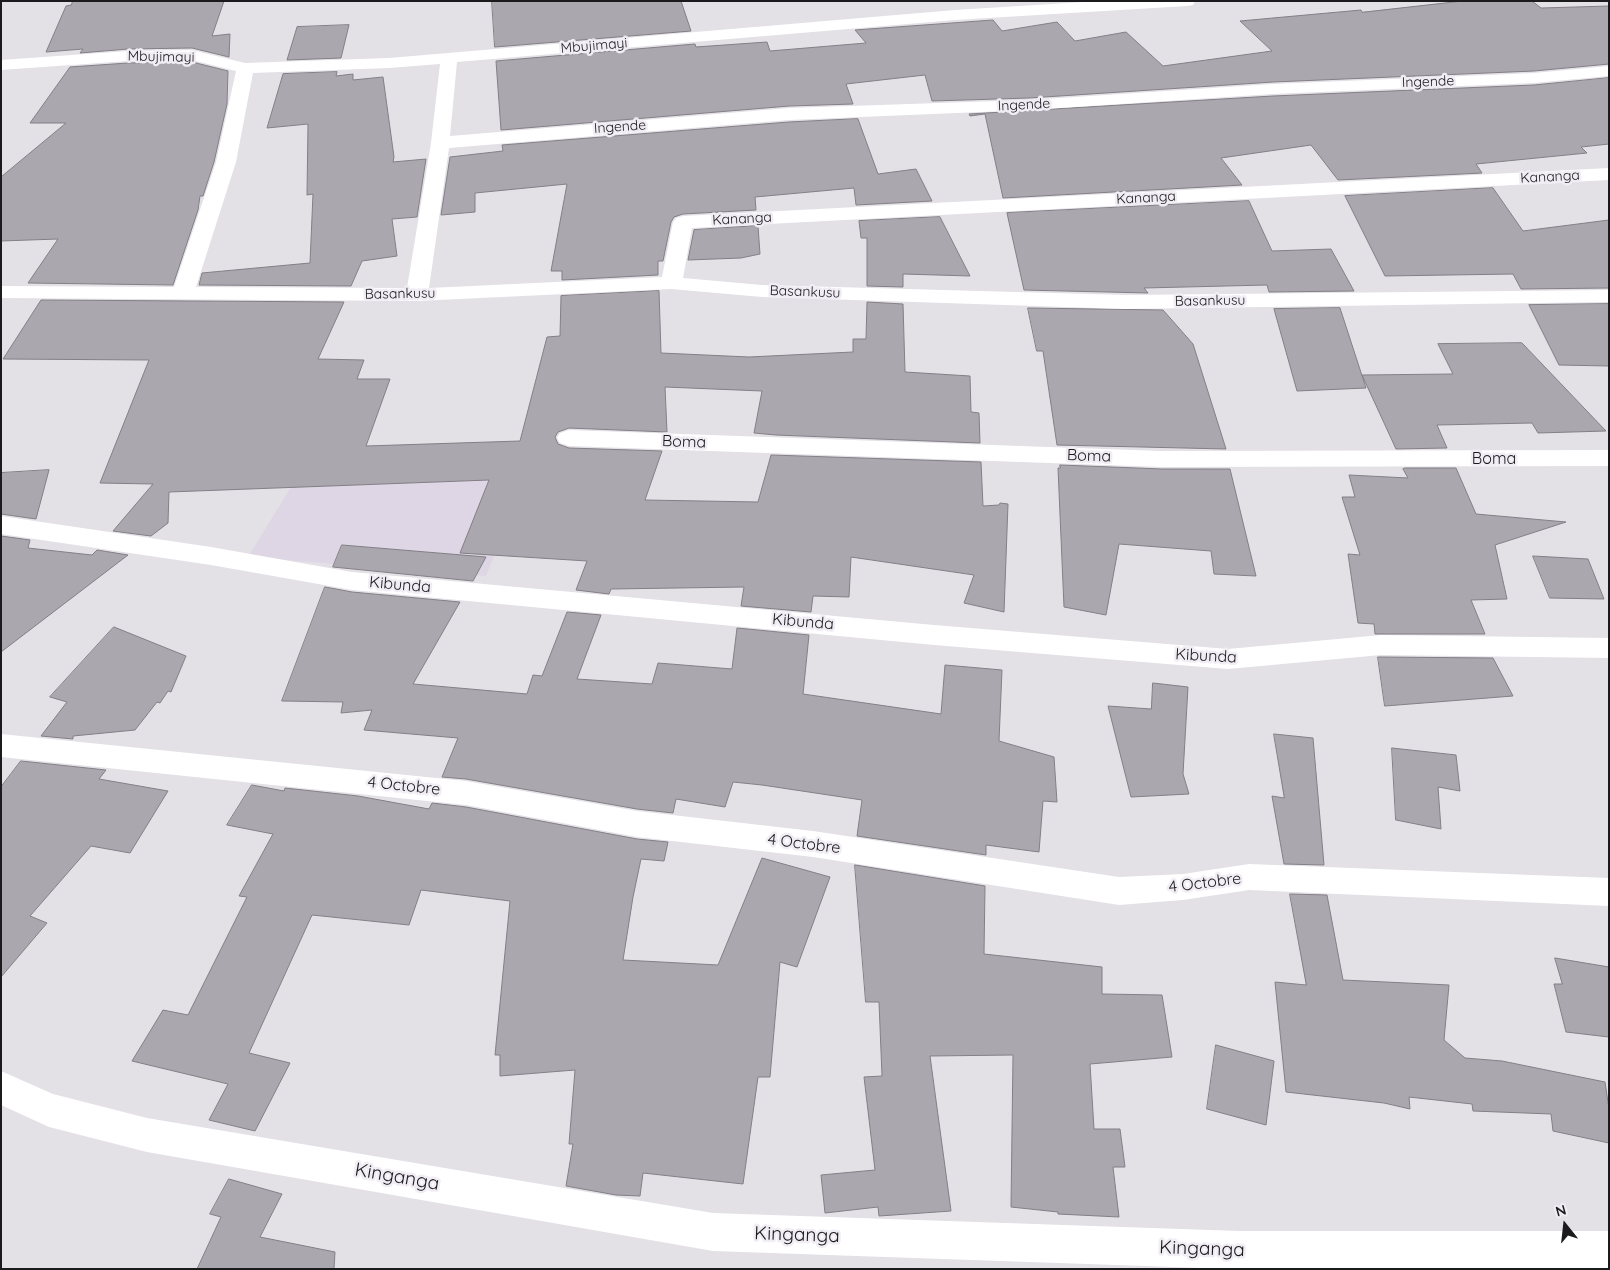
<!DOCTYPE html>
<style>
body{margin:0}
#map{position:relative;width:1610px;height:1270px;overflow:hidden;background:#e3e0e6;font-family:Quicksand,sans-serif}
canvas{display:block}
.frame{position:absolute;inset:0;border:2px solid #1b1a1c;pointer-events:none}
.north{position:absolute;left:1540px;top:1200px;width:50px;height:50px;-webkit-text-stroke:4px #f1edf4;paint-order:stroke;rotate:344deg;font-size:14px;font-weight:700;line-height:20px;text-align:center;color:#1b1a1c}
.north::after{content:'';display:block;margin:auto;width:18px;height:22px;background:#1b1a1c;clip-path:polygon(50% 0,100% 100%,50% 72%,0 100%)}
</style>
<div id="map">
<canvas width="1610" height="1270"></canvas>
<div class="frame"></div>
<div class="north">N</div>
</div>
<script>
const g = document.querySelector('canvas').getContext('2d');
g.lineJoin = 'round';
function paint(path, color) { g.fillStyle = color; g.fill(path, 'evenodd'); }
function strokePath(path, color, width, dash) { g.strokeStyle = color; g.lineWidth = width; g.lineCap = dash ? 'butt' : 'round'; g.setLineDash(dash || []); g.stroke(path); }
function label(font, color, halo, rows, align = 'center') {
  g.font = font + ' Quicksand,sans-serif'; g.lineWidth = 5; g.setLineDash([]); g.textBaseline = 'middle'; g.strokeStyle = halo; g.fillStyle = color; for (const [text, x, y, turn = 0] of rows) {
    g.save(); g.translate(x, y); g.rotate((+turn || 0) * Math.PI / 180); g.textAlign = isNaN(turn) ? turn : align; if (halo) g.strokeText(text, 0, 0); g.fillText(text, 0, 0); g.restore();
  }
}
paint(new Path2D(`
 M481,442L514,446L512,511L486,576L248,557L291,487L302,448Z`), '#ded6e4');
const building = new Path2D(`
 M73,1H224L212,36L230,34L229,57L192,48L128,49L80,53L83,49L46,52L66,6L71,5Z
 M492,1H681L691,31L495,47Z
 M1463,1H1532L1541,8L1609,6V64L1534,71L1273,82L1029,98L932,101L925,75L846,84L853,104L789,106L501,130L496,61L695,44L696,47L767,42L770,51L866,43L855,30L993,20L1002,31L1057,22L1075,41L1126,32L1163,66L1272,51L1240,21L1361,10L1362,12Z
 M349,25L341,58L287,60L297,27Z
 M192,62L228,71L227,104L214,162L203,196H200L198,210L173,285L28,283L58,239L1,241V177L66,123H30L70,67L128,63Z
 M337,72L336,76L353,74V80L383,77L394,157L393,162L426,159L417,217L392,219L397,256L362,261L351,286L199,285L202,273L310,263L313,194L307,195L308,124L267,128L283,74Z
 M1609,78V144L1581,147L1587,153L1476,164L1482,173L1338,180L1311,145L1221,158L1242,185L1003,198L985,114L970,116L969,114L1273,96L1534,85Z
 M858,119L878,174L916,169L932,201L856,205L854,188L755,197L756,210L683,214L674,217L671,222L663,261H658V275L562,280V271H551L567,184L475,193V212L441,215L450,157L503,151L502,145L789,122Z
 M1493,188L1523,231L1609,220V288L1521,289L1513,274L1385,276L1345,196Z
 M1249,201L1272,251L1331,249L1354,291L1269,292L1267,285L1144,288L1148,293L1024,290L1007,213Z
 M940,217L970,276L903,274V287L867,286V238H861L859,221Z
 M758,226L760,254L741,258L688,260L694,230Z
 M659,291L661,353L749,357L853,352V339H866L867,302L903,304L905,372L970,376L971,412L979,413L980,443L776,435L754,433L762,391L665,387L667,432L569,428L558,432L555,437L558,444L569,448L662,451L645,500L758,502L771,455L981,462L983,506L999,505L1000,503L1008,504L1004,612L964,603L974,575L851,557L849,597L813,596L811,612L741,606L744,587L611,589L609,594L576,590L587,561L460,553L489,480L169,492L168,523L151,536L113,531L153,484L100,483L149,360L3,359L41,300L344,302L318,359L364,360L357,379H390L366,446L520,441L547,337L560,336L561,296Z
 M1609,304V366L1559,365L1529,305Z
 M1028,308L1163,310L1193,344L1226,449L1057,445L1043,351H1037Z
 M1340,308L1366,388L1297,391L1274,309Z
 M1522,343L1606,431L1538,433L1532,423L1437,425L1447,448L1396,449L1362,375L1453,374L1438,344Z
 M1060,465L1162,469H1230L1256,576L1214,574L1211,551L1119,544L1106,615L1064,607L1058,468H1060Z
 M1405,468H1456L1476,514L1566,522L1495,545L1507,599L1471,600L1485,634H1375L1374,624L1358,623L1348,554L1360,555L1342,497H1355L1349,475L1408,478L1403,469Z
 M49,470L36,519L1,514V473Z
 M1,536L30,540L28,548L92,555L97,550L128,555L1,652Z
 M342,545L486,557L473,581L333,567Z
 M1533,556L1588,559L1604,599L1550,598Z
 M325,587L352,592L460,602L413,684L527,694L533,675L542,676L567,612L601,615L577,679L652,684L658,663L732,669L737,628L809,635L803,694L941,714L945,665L1002,670L999,741L1054,757L1057,802L1043,801L1039,852L986,845V855L857,836L862,800L762,785L733,782L725,807L676,799L673,813L637,809L466,779L442,777L458,738L364,730L372,710L341,713L343,702L282,701Z
 M114,627L186,656L171,692L168,691L160,703L157,702L135,730L73,736V739L41,736L67,702L50,697Z
 M1378,657L1493,658L1513,696L1385,706Z
 M1153,683L1188,687L1183,774L1189,794L1131,797L1108,706L1151,709Z
 M1274,734L1313,738L1324,865L1284,864L1272,796L1284,798Z
 M1392,748L1456,755L1460,791L1438,787L1441,829L1396,820Z
 M21,761L106,770L99,779L168,791L130,853L91,846L30,916L47,923L1,977V787Z
 M252,785L284,791L285,788L358,796L429,809L432,803L466,807L637,839L668,842L664,861L641,859L633,897L623,960L718,965L762,858L830,877L797,967L780,962L770,1077H758L743,1184L643,1173L640,1196L616,1195L566,1186L573,1144H569L575,1070L500,1076V1055H495L510,901L421,890L409,925L312,915L249,1053L290,1063L255,1131L209,1120L228,1084L132,1061L163,1010L188,1015L247,897L239,896L273,834L227,825Z
 M855,865L985,886L984,954L1102,967V994L1162,995L1172,1057L1090,1064L1094,1129H1120L1125,1167H1113L1119,1217L1058,1214V1212L1011,1207L1013,1055L930,1056L951,1211L879,1216L878,1207L825,1213L821,1175L875,1170L864,1077L882,1076L879,1002H866Z
 M1290,894L1327,895L1343,980L1449,985L1444,1040L1465,1058L1502,1061L1605,1082L1609,1109V1143L1553,1131L1551,1114L1473,1111L1472,1104L1409,1097L1410,1109L1384,1103L1286,1092L1275,982L1306,985Z
 M1555,958L1609,967V1037L1566,1032L1554,984H1562Z
 M1216,1045L1274,1061L1266,1125L1207,1109Z
 M229,1179L282,1194L260,1237L335,1252L334,1269H197L221,1217L210,1214Z`);
paint(building, '#aba7ae');
strokePath(building, '#837f86', 1);
paint(new Path2D(`
 M1100,1H1195L1193,5L1187,6L955,20L457,62L450,136L789,108L1029,100L1273,84L1534,73L1609,66V76L1534,83L1273,94L1029,110L789,120L449,148L429,288L662,277L673,222L676,218L683,216L1609,168V180L692,228L683,278L762,285L1126,295L1609,290V302L1126,309L762,297L671,289L417,301L1,298V286L174,287L216,162L236,71L192,60L128,61L1,70V60L128,51L192,50L245,63L389,58L955,10ZM440,64L431,143L407,288L196,287L236,162L253,73L389,68Z
 M569,430L1162,451L1609,450V466L1162,467L569,446L560,443L557,438L560,433Z
 M1,516L211,547L352,572L934,625L1228,649L1381,635L1609,638V658L1381,655L1228,669L934,645L352,590L211,565L1,534Z
 M1,734L466,781L637,811L813,831L1119,877L1183,874L1249,864L1609,878V906L1249,890L1183,900L1119,905L813,857L637,837L466,805L1,757Z
 M1,1071L53,1094L147,1118L713,1213L1240,1231H1609V1269H1231L713,1251L147,1152L49,1127L1,1105Z`), '#fff');
label('14px', '#1b1a1c', '#f1edf4', [
 ["Mbujimayi",594,46,-5],
 ["Mbujimayi",161,57,1],
 ["Ingende",1428,82,-2],
 ["Ingende",1024,105,-3],
 ["Ingende",620,127,-4],
 ["Kananga",1550,177,-3],
 ["Kananga",1146,198,-3],
 ["Kananga",742,219,-3],
 ["Basankusu",805,292,2],
 ["Basankusu",400,294,-1],
 ["Basankusu",1210,301,-1]
]);
label('16px', '#1b1a1c', '#f1edf4', [
 ["Boma",684,442,2],
 ["Boma",1089,456,2],
 ["Boma",1494,459],
 ["Kibunda",400,585,5],
 ["Kibunda",803,622,5],
 ["Kibunda",1206,656,3],
 ["4 Octobre",404,786,6],
 ["4 Octobre",804,844,7],
 ["4 Octobre",1205,883,-7]
]);
label('19px', '#1b1a1c', '#f1edf4', [
 ["Kinganga",397,1177,10],
 ["Kinganga",797,1235,2],
 ["Kinganga",1202,1249,2]
]);
</script>
